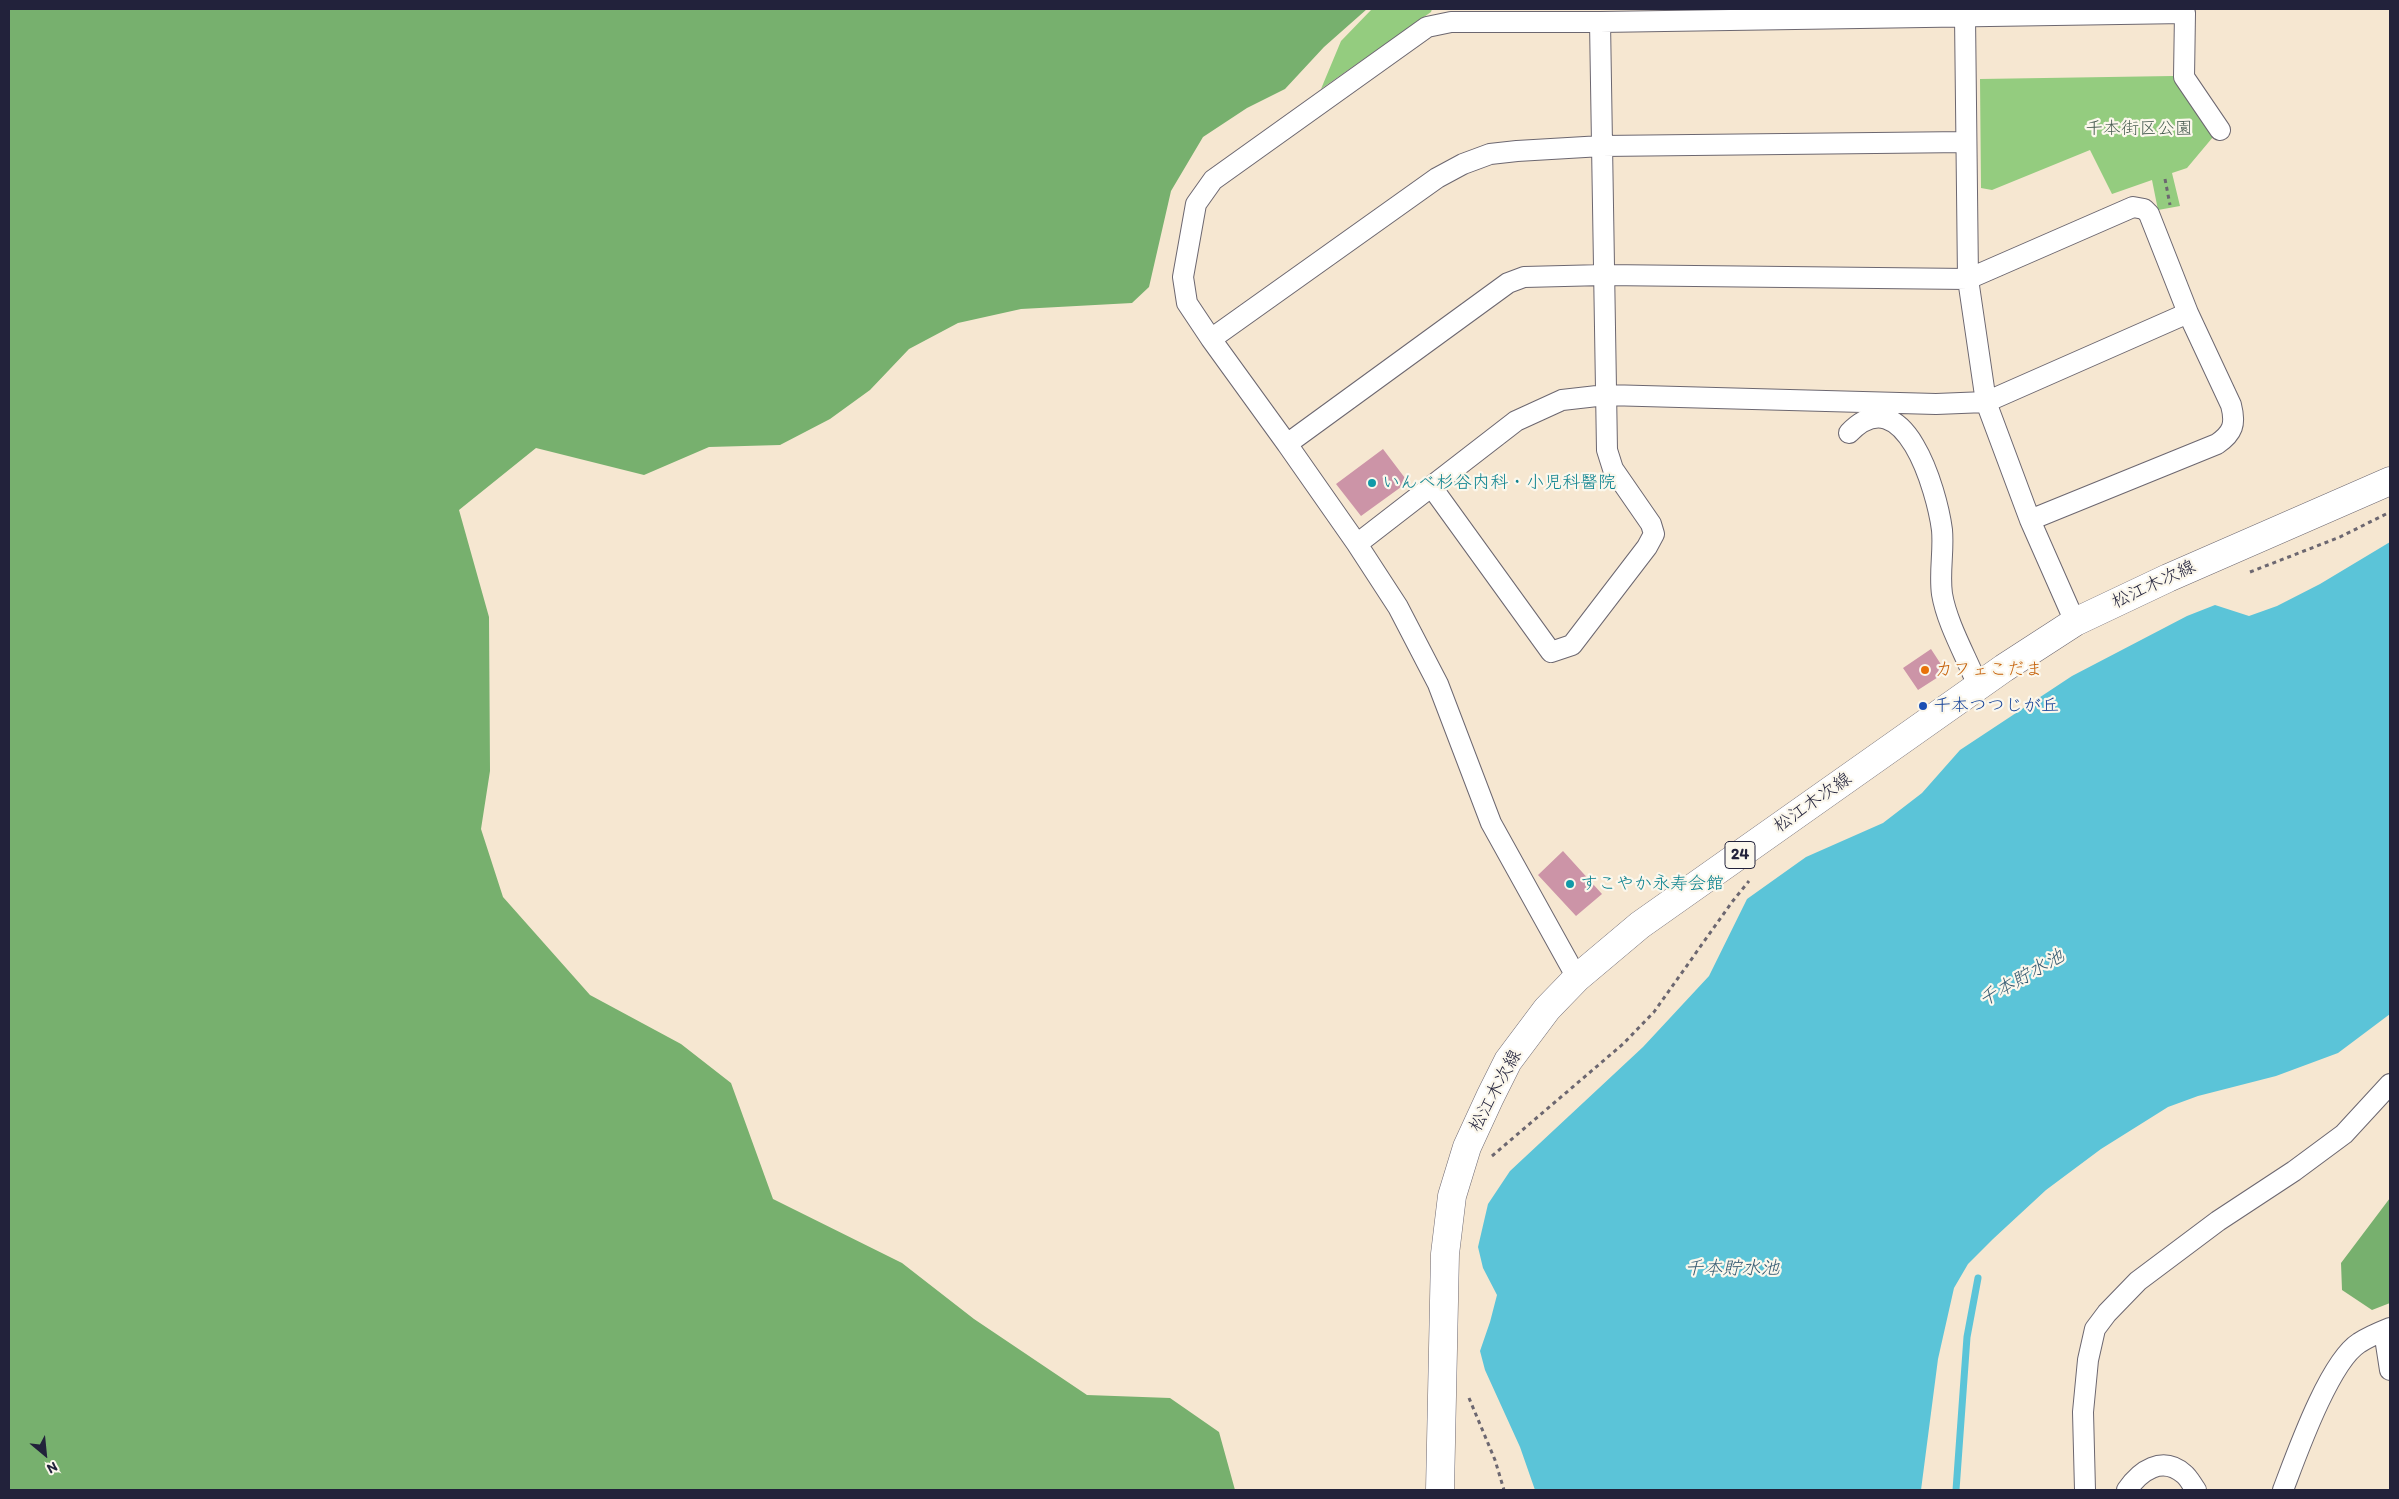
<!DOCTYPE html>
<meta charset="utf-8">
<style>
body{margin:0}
#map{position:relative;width:2399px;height:1499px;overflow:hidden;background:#f6e7d1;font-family:Itim,sans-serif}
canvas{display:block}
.frame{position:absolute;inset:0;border:10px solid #22223b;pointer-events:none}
.north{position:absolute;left:20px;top:1429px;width:50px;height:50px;-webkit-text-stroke:4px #fbf7ec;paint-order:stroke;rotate:152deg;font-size:14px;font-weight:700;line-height:20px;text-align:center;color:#22223b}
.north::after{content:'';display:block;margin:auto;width:18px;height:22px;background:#22223b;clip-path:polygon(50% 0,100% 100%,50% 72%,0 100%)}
</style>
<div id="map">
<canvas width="2399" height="1499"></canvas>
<div class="frame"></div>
<div class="north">N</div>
</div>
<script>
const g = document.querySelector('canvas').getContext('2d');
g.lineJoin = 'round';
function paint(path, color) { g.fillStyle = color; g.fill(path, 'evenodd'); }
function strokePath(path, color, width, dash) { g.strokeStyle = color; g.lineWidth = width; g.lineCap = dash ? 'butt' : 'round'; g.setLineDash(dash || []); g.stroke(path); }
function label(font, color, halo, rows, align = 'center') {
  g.font = font + ' Itim,"Klee One",sans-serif'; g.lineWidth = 4.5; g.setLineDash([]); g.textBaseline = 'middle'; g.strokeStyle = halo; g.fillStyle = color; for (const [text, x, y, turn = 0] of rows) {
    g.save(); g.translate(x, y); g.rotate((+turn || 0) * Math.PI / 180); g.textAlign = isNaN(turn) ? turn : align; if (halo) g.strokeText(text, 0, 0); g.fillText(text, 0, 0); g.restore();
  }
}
paint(new Path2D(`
 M1372,9H1432L1431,12L1321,89L1341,41Z
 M2173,76L2213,137L2187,168L2172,173L2180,206L2158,210L2152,180L2112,194L2090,150L1992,190L1981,188L1980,79Z`), '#94cc7f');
paint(new Path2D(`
 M9,9H1367L1324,47L1285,89L1247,108L1203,137L1171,191L1149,287L1132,303L1021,309L958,323L909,349L870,390L830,419L780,445L709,447L644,475L536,448L459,510L489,617L490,771L481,829L503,897L590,995L681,1044L731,1083L773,1199L902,1263L974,1319L1087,1395L1170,1398L1219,1432L1235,1490H9Z
 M2390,1198V1303L2372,1310L2342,1290L2341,1263Z`), '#77b06e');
paint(new Path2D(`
 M2390,542V1014L2338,1053L2276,1076L2198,1096L2168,1107L2101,1149L2046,1190L1993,1239L1968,1264L1954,1288L1938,1359L1921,1490H1535L1520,1447L1485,1370L1480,1351L1490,1322L1497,1295L1483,1268L1478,1247L1488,1204L1510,1171L1643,1047L1709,976L1747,899L1806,857L1883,823L1922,793L1960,750L2072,676L2187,616L2215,605L2249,616L2277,606L2320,584Z`), '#5bc4d8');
strokePath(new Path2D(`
 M1956,1490L1967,1337L1978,1278`), '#5bc4d8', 7);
paint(new Path2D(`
 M1383,449L1408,482L1361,516L1336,484Z
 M1931,649L1946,672L1918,690L1903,668Z
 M1563,851L1602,894L1576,916L1538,875Z`), '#cc94a7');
const minor = new Path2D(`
 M1965,16L1968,279L1986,402L2030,520L2075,622
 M1211,339L1187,303L1183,277L1196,204L1213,180L1427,27L1451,22H1600L2185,13L2184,77L2220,130
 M1849,433C1904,376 1937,491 1942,530C1944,551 1939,573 1942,594C1947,624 1967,658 1978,686
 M1287,444L1211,339L1437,178L1463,164L1490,154L1517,151L1602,146L1966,142
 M1431,486L1551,652L1572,645L1647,547L1654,534L1651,524L1613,469L1607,450L1600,22
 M2030,520L2217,444C2233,433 2236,424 2231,405L2188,313
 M1357,544L1516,421L1562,400L1606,395L1936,404L1986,402L2188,313L2149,214L2144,209L2133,207L1968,279L1604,275L1524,277L1508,283L1287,444L1357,544L1398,607L1438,684L1491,823L1577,978
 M2384,1331L2390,1370
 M2085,1490L2083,1412L2088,1360L2095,1329L2107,1313L2138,1281L2218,1221L2294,1171L2344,1134L2390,1084
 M2127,1490C2140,1471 2162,1455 2184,1474C2189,1478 2192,1485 2196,1490
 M2283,1490C2296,1456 2329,1362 2359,1343C2368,1337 2380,1332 2390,1328`);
const primary = new Path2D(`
 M1440,1490L1445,1254L1452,1196L1467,1147L1490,1097L1508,1061L1547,1009L1577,978L1640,925L2004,668L2075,622L2168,578L2390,481`);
strokePath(minor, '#6c6770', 22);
strokePath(primary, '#6c6770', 29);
strokePath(new Path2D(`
 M2165,179L2170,205
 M2250,572L2340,537L2390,512
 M1492,1156L1623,1044L1654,1012L1732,902L1749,881
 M1469,1398L1495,1460L1504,1490`), '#6c6770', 3, [4, 4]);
strokePath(minor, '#fff', 20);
strokePath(primary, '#fff', 28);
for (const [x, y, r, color] of [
 [1372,483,5,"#0f9aa8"],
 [1925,670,5,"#e8710a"],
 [1923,706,5,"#1a4fb4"],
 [1570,884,5,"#0f9aa8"]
]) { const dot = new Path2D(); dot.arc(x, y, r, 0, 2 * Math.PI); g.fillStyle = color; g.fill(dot); strokePath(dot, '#fbf7ec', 2); }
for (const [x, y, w] of [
 [1740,855,30]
]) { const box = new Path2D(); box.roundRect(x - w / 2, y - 13.5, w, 27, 4); g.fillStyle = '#fbf7ec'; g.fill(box); strokePath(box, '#22223b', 1); }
label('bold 16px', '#22223b', null, [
 ["24",1740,855]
]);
label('18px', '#4a5e53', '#fbf7ec', [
 ["千本街区公園",2139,129]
]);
label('18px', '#0d838f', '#fbf7ec', [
 ["いんべ杉谷内科・小児科醫院",1382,483],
 ["すこやか永寿会館",1580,884]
], 'left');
label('18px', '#22223b', '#fbf7ec', [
 ["松江木次線",2154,585,-25],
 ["松江木次線",1813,803,-35],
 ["松江木次線",1496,1091,-62]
]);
label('18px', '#c56008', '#fbf7ec', [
 ["カフェこだま",1935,670]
], 'left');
label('18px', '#164399', '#fbf7ec', [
 ["千本つつじが丘",1933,706]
], 'left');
label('italic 19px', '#365b72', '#fbf7ec', [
 ["千本貯水池",2022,979,-30],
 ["千本貯水池",1732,1269]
]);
</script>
